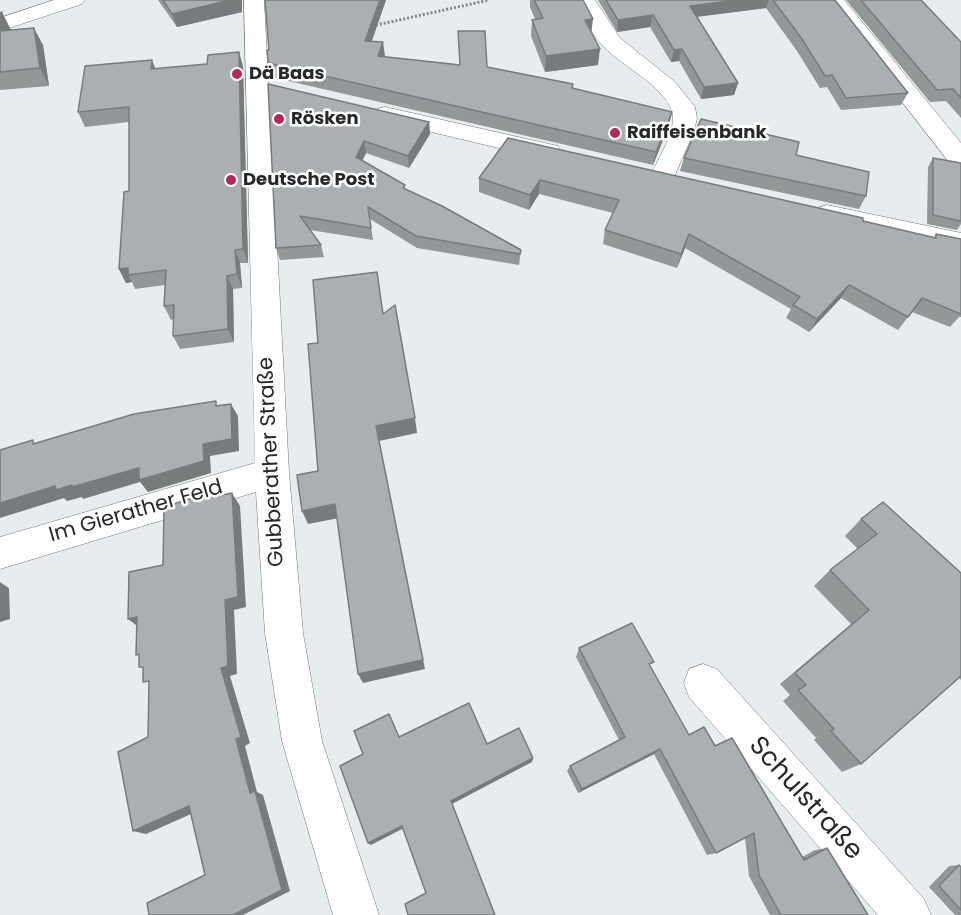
<!DOCTYPE html>
<meta charset="utf-8">
<style>
body{margin:0}
canvas{display:block;background:#e7edee}
</style>
<canvas width="961" height="915"></canvas>
<script>
const g = document.querySelector('canvas').getContext('2d');
g.lineJoin = 'round';
function strokePath(path, color, width, dash) { g.strokeStyle = color; g.lineWidth = width; g.lineCap = dash ? 'butt' : 'round'; g.setLineDash(dash || []); g.stroke(path); }
function paint(path, color) { g.fillStyle = color; g.fill(path, 'evenodd'); }
function label(font, color, halo, rows, align = 'center') {
  g.font = font + ' Poppins,sans-serif'; g.lineWidth = 5; g.setLineDash([]); g.textBaseline = 'middle'; g.strokeStyle = halo; g.fillStyle = color; for (const [text, x, y, turn = 0] of rows) {
    g.save(); g.translate(x, y); g.rotate((+turn || 0) * Math.PI / 180); g.textAlign = isNaN(turn) ? turn : align; if (halo) g.strokeText(text, 0, 0); g.fillText(text, 0, 0); g.restore();
  }
}
const minor = new Path2D(`
 M244,0H264L289,473L303,633L322,741L379,915H333L282,741L265,633L256,492L0,569V537L255,463Z
 M575,0H595L620,38L675,82L695,107L697,118L694,131L671,184L662,187L653,184L649,178C657,161 673,137 673,118C672,89 622,67 604,47C591,34 583,16 575,0Z
 M823,0H844L961,143V168L952,166Z
 M385,107L549,144L558,146L561,152L558,158L549,160L377,119L373,114L377,109Z
 M827,205L961,233V253L818,220L814,214L818,208Z
 M703,664L717,669L924,899L931,915H878L689,697L684,683L689,669Z`);
const major = new Path2D(`
 M54,0H85L82,4L0,31V18Z`);
strokePath(minor, '#727778', 1);
strokePath(major, '#727778', 1);
strokePath(new Path2D(`
 M372,26L489,0`), '#828686', 3, [2, 2]);
paint(minor, '#fff');
paint(major, '#fff');
paint(new Path2D(`
 M158,0H242V12L177,27Z
 M265,0H386L372,41L385,56L384,57L487,67L572,88L669,125L653,165L271,77L268,63L269,50Z
 M530,0H583L591,32L598,65L545,72L531,36L532,20L535,19L530,7Z
 M598,0H835L908,93L901,105L841,110L827,87L820,88L797,51L766,8L696,17L738,83L734,95L701,99L679,61L671,62L650,27L617,32Z
 M846,0H921L961,42V118L946,101L930,102Z
 M0,13L11,30L43,45L49,86L0,90Z
 M243,66L248,263H240L242,288L233,289L234,342L180,349L173,336L174,319L171,320L164,306L165,285L135,289L132,282L126,283L119,269L129,191V122L85,127L78,112L156,69Z
 M268,84L429,122L430,134L409,168L366,153L362,161L405,185V189L521,250L519,265L417,248L370,219L373,240L310,230L321,245L324,257L280,260L276,248Z
 M508,138L934,238L936,234L961,239V317H959L950,327L912,312L898,330L841,298L809,332L786,318L791,309L685,248L677,268L603,244L605,230L613,213L539,194L529,210L479,192V178Z
 M684,158L866,196L859,209L680,171Z
 M933,158L961,163V224L957,230L927,224L928,167Z
 M861,519L961,573V680L959,678L861,764L842,772L814,740L816,738L783,701L790,695L780,684L851,624L814,586L830,570L858,549L845,536Z
 M579,648L650,667L689,735L715,746L802,857L815,850L827,848L868,915H770L749,876L745,838L716,853L707,855L654,754L578,793L567,771L570,766L619,740L576,657Z
 M959,865L961,867V915H955L929,887L949,866Z`), '#929798');
paint(new Path2D(`
 M230,0H242V12L177,27L172,14Z
 M380,0H386L367,54L365,41Z
 M737,0H769L766,8L687,18L690,6Z
 M2,12L11,30L0,32Z
 M653,15L650,27L617,32L618,20Z
 M593,19L591,35L585,20Z
 M34,28L43,45L49,86L40,68Z
 M383,42L385,56L380,70L378,56Z
 M600,49L598,65L545,72L546,56Z
 M682,49L679,61L671,62L674,50Z
 M239,52L243,66L248,263L243,249Z
 M152,60L158,75L151,69Z
 M738,83L734,95L701,99L704,87Z
 M672,112L669,125L653,165L656,152Z
 M429,122L430,134L409,168L408,156Z
 M364,141L366,153L358,170L356,157Z
 M540,180L539,194L529,210L530,195Z
 M689,234L685,248L677,268L681,254Z
 M235,250L240,263L242,288L237,274Z
 M128,268V275L132,282L126,283L119,269Z
 M227,276L233,289L234,342L228,329Z
 M849,285L841,298L809,332L817,319Z
 M231,404L238,416L239,451L210,456L211,473L148,492L140,482L83,499L82,497L67,501L64,498L0,518V503L55,486L203,444Z
 M415,418L417,433L379,441L425,669L363,683L358,674L376,426Z
 M232,493L240,506L246,607L234,610L237,674L230,676L250,743L245,746L257,792L263,795L290,891L243,915H233L250,793L236,739L221,668Z
 M335,504L339,518L308,524L302,511Z
 M0,582L9,588L10,619L0,622Z
 M137,617L140,628L128,619Z
 M660,749L654,754L578,793L582,789Z
 M533,758L532,762L452,804L451,801Z
 M189,806L200,810L146,834L133,831Z
 M402,826L404,828L371,845L368,843Z`), '#777b7c');
const building = new Path2D(`
 M163,0H230L172,14Z
 M265,0H380L365,41L383,42L378,56L460,65L458,31H485L487,67L573,84L572,88L672,112L656,152L268,63L267,50H269Z
 M534,0H583L593,19L585,20L600,49L546,56L532,20L543,18Z
 M606,0H737L690,6L738,83L704,87L682,49L674,50L653,15L618,20Z
 M773,0H835L908,93L846,98L832,75L825,76L802,39Z
 M861,0H921L961,42V98L953,89L937,90Z
 M2,12L0,29V13Z
 M34,28L40,68L0,72V31Z
 M239,52L243,249L235,250L237,274L227,276L228,329L173,336L174,305L164,306L166,270L128,275V268L119,269L124,192L129,191V107L78,112L85,66L152,60L151,69L207,64L208,55Z
 M268,84L429,122L408,156L364,141L356,157L405,185L403,188L442,206L521,250L520,254L416,236L368,207L371,228L300,216L321,245L276,248Z
 M701,119L799,142L796,155L869,172L866,196L684,158Z
 M508,138L863,218V221L936,238V234L961,239V314L922,298L908,317L849,285L817,319L793,305L800,297L689,234L681,254L605,230L619,200L540,180L530,195L479,178Z
 M933,158L961,163V221L933,215Z
 M377,272L383,314L395,305L415,418L376,426L423,660L358,674L335,504L302,511L297,475L318,471L308,344L318,343L313,280Z
 M216,401V406L231,404L232,439L203,444L204,461L139,480V468L72,487V485L56,490L55,486L0,503V450L33,440V444L134,414Z
 M232,493L238,597L225,600L228,666L221,668L241,737L236,739L250,793L255,791L282,890L233,915H149L147,903L205,875L189,806L133,831L118,752L148,737L149,681L143,682V667H139V654L136,655L137,617L128,619L129,572L163,565L164,507L205,494L206,498Z
 M883,502L961,573V676L861,764L831,731L834,729L798,690L806,685L795,673L869,610L830,570L877,534L861,519Z
 M632,623L654,662L649,664L689,735L704,727L715,746L732,738L804,860L827,848L868,915H781L759,875L754,833L716,853L660,749L582,789L570,766L625,737L579,648Z
 M469,703L487,744L519,728L533,758L451,801L495,915H408L405,904L426,893L402,826L368,843L340,766L363,754L354,731L389,714L399,737Z
 M959,865L961,867V910L939,886Z`);
paint(building, '#aab0b1');
strokePath(building, '#777b7c', 1.5);
for (const [x, y, r, color] of [
 [237,74,6,"#b5285c"],
 [279,119,6,"#b5285c"],
 [615,133,6,"#b5285c"],
 [231,180,6,"#b5285c"]
]) { const dot = new Path2D(); dot.arc(x, y, r, 0, 2 * Math.PI); g.fillStyle = color; g.fill(dot); strokePath(dot, '#fff', 2); }
label('bold 18px', '#272929', '#fff', [
 ["Dä Baas",249,74],
 ["Rösken",291,119],
 ["Raiffeisenbank",627,133],
 ["Deutsche Post",243,180]
], 'left');
label('21px', '#272929', '#fff', [
 ["Gubberather Straße",272,462,-93],
 ["Im Gierather Feld",136,512,-16]
]);
label('26px', '#272929', '#fff', [
 ["Schulstraße",805,799,48]
]);
</script>
